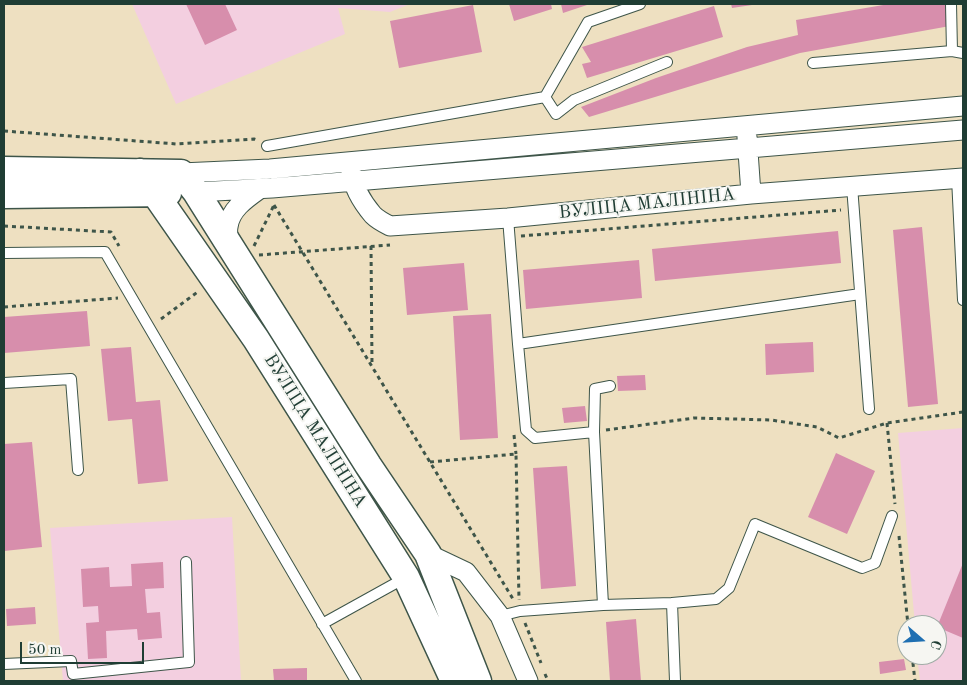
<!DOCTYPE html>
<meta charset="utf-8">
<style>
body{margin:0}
#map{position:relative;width:967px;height:685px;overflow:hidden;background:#eee0c1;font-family:"Old Standard TT",serif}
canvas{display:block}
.frame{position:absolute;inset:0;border:5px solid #1f3d34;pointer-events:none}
.north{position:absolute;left:897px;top:615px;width:50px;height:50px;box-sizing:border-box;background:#f6f6f2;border:1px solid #a0aca6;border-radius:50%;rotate:109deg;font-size:14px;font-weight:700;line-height:20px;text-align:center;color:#1f3d34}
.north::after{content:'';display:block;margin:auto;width:18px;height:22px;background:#1f6fb2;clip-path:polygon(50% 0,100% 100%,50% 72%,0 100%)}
.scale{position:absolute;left:20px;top:642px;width:124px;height:22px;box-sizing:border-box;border:2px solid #1f3d34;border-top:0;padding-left:6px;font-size:15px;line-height:18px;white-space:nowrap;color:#1f3d34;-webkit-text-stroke:4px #f6f6f2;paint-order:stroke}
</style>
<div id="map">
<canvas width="967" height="685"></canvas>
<div class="frame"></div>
<div class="north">С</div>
<div class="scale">50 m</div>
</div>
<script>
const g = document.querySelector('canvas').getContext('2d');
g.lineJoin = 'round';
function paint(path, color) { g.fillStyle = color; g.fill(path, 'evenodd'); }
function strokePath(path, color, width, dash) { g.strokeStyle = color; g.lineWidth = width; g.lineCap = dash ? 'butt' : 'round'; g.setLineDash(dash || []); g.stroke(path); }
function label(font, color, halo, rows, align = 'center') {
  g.font = font + ' "Old Standard TT",serif'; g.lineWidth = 4; g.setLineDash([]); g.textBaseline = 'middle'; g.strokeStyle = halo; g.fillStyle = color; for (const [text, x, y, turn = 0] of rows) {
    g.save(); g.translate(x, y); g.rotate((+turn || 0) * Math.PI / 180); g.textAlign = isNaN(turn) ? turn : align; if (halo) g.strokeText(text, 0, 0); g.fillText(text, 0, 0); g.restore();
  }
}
paint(new Path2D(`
 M132,4H410L390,12L338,8L345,34L176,104Z
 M963,428V681H920L917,655H937V625H915L898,433Z
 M232,517L241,681H63L50,528Z`), '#f3cfe0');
paint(new Path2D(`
 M186,4H225L237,30L205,45Z
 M509,4H551L552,9L514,21Z
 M561,4H590L563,13Z
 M731,4H752V5L732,8Z
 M889,4H946L950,26L800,53L589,117L581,107L656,78L747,47L798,35L796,20Z
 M473,5L482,52L399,68L390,21Z
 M714,6L723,37L587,78L582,64L591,62L582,47Z
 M922,227L938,404L908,407L893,230Z
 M838,231L841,263L655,281L652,249Z
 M639,260L642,298L526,309L523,270Z
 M464,263L468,310L407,315L403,268Z
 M87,311L90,346L4,353V317Z
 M491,314L498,438L460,440L453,316Z
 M813,342L814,372L766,375L765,344Z
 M131,347L136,402L160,400L168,481L138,484L132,419L108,421L101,349Z
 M645,375L646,390L618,391L617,376Z
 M585,406L587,421L564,423L562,408Z
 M32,442L42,547L4,551V444Z
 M836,453L875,471L847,534L808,517Z
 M567,466L576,586L541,589L533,468Z
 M163,562L164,588L145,589L147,613L160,612L162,638L138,640L137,629L106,631L107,658L88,659L86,623L99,622L98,606L83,607L81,569L109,567L110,587L132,586L131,564Z
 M963,563V638L937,627Z
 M35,607L36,624L7,626L6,609Z
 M636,619L641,681H610L606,622Z
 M904,659L906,670L880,674L879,662Z
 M307,668V681H274L273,669Z`), '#d78eac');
const lane = new Path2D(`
 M951,4L952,51
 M813,63L952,51L963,53
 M545,97L556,114L574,100L667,62
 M267,146L545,97L588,22L640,4
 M957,178L963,300
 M852,186L869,409
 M508,218L518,344L526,430L535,438L594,432L603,605
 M4,253L105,252L356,681
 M518,344L860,294
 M4,383L71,379L78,470
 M594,432L595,389L610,386
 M672,603L716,599L729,588L755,524L862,568L875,563L892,516
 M500,616L520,611L603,605L672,603L675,681
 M322,624L405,578
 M4,664L71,661L73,674L189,662L186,562`);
const street = new Path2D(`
 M747,137L751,194
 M351,171C353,186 362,202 373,215C377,219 384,223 390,226L508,218L751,194L963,178
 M181,173L270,169L963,106
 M196,192L272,188L963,130
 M229,244C228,238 227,232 228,227C230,209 247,198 261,188
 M428,554L466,572L500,616L528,681`);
const secondary = new Path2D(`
 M4,170L181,173L196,192L368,465L428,554L478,681
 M140,172L256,339L406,577L454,681
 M4,195L168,193`);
strokePath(lane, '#3e5549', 12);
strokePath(street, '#3e5549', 21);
strokePath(secondary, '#3e5549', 29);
strokePath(new Path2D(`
 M4,131L177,144L254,139L257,140
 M274,205L513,599
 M4,226L111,232L119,246
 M521,236L841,210
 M254,246L274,205
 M371,246L372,365
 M259,255L390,245
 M4,307L118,298
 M161,319L199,291
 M887,423L895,504
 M606,430L694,418L771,420L817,427L839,438L887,423L963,412
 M514,435L516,454
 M430,462L516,454L519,600
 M899,536L908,625
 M525,623L541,663
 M912,655L915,681
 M545,674L548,681`), '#3e5549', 3, [4, 4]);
strokePath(lane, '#fff', 10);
strokePath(street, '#fff', 19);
strokePath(secondary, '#fff', 26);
label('18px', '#1f3d34', '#f6f6f2', [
 ["ВУЛІЦА МАЛІНІНА",647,204,-6],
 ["ВУЛІЦА МАЛІНІНА",315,431,58]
]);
</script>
